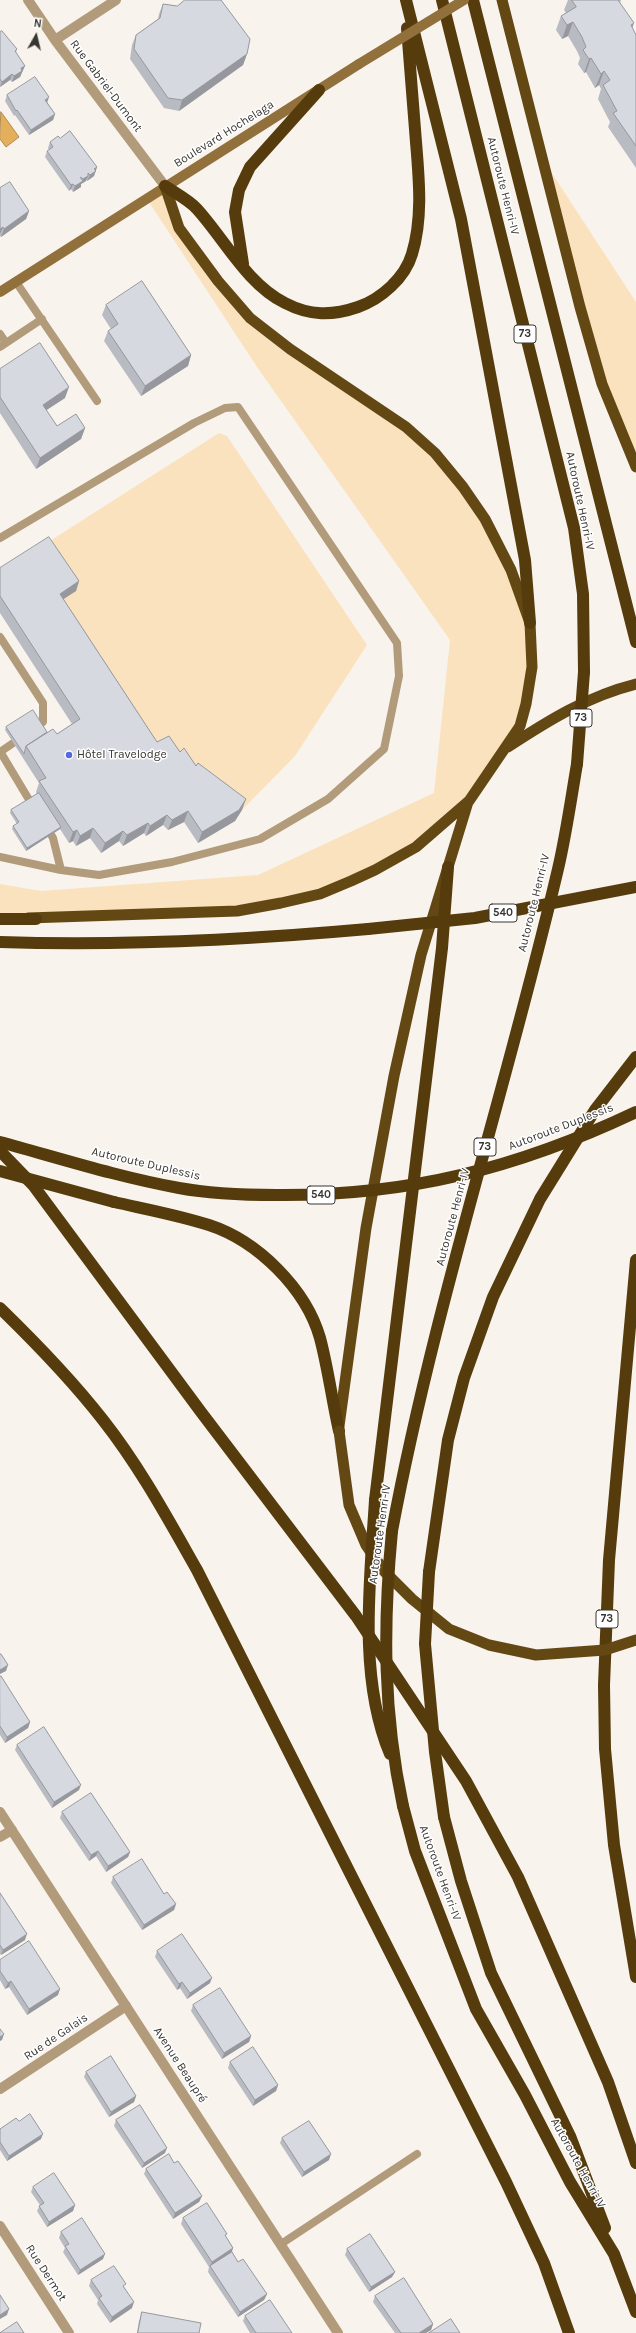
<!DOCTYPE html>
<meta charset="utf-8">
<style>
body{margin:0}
#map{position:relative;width:636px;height:2333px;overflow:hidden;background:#f8f3ec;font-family:Karla,sans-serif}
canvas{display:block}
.north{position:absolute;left:16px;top:16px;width:40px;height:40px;-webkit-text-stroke:3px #fff;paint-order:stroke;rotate:8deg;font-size:11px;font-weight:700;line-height:16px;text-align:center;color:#383633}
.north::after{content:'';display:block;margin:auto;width:14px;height:18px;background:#383633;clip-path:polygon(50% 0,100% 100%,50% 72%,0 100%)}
</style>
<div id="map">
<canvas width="636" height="2333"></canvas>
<div class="north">N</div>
</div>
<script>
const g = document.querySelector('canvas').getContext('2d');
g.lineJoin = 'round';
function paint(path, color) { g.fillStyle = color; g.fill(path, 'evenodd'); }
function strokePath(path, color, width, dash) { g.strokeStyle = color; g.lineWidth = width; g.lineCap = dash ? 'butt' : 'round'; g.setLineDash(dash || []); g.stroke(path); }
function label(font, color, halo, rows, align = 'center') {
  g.font = font + ' Karla,sans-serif'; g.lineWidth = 3; g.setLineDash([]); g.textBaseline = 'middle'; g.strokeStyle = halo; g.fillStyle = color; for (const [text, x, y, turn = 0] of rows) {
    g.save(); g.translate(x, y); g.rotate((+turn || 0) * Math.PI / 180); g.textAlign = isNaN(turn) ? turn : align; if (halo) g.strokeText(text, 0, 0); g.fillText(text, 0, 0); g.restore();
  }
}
paint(new Path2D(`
 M542,158L636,302V467L602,384Z
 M165,186L179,228L250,318L406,427L485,519L530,623L532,667L520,726L469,801L441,826L351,881L236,911L0,914V884L41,891L258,875L434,793L450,640L257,367L147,199Z
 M219,433L227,436L367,645L295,756L242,810L194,773L154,752L56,604L45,548L53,539Z`), '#fae2be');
const water = new Path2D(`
 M1,112L19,137L6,147L0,139Z`);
paint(water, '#e4af5b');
strokePath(water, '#b08b4f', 1);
strokePath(new Path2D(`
 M16,282L97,401
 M0,334L6,343
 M0,347L42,319
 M0,538L194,423L225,408L238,407L397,643L399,676L384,749L328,799L260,839L172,862L99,875L61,870L53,838L46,826
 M0,637L43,703V722L33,729
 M0,752L22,737
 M1,753L34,808
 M0,857L61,870
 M281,2244L417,2154`), '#b29b7a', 8);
strokePath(new Path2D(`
 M28,0L55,40L165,186
 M55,40L116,0
 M0,1837L12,1830
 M0,2089L126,2006
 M0,2226L69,2333`), '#b29b7a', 10);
strokePath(new Path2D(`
 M0,1812L338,2333`), '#b29b7a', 10);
strokePath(new Path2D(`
 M0,292L359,64`), '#91703c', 10);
strokePath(new Path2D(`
 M502,0L580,307L602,384L636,467
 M508,747C549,720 588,696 636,684
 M28,918L237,911L281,903L320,894L351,881L375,870L416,847L469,801L520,726L526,704L532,667L530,623L511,570L485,519L463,487L435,453L406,427L290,349L250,318L218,281L179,228L165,186
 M339,1426L366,1228L394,1076L421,955L468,802`), '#644814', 11);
strokePath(new Path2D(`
 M406,0L461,219L525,560L530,623
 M442,0L574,528L583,594L584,672
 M473,0L636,642
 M165,186C175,193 189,200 197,209C225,240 247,284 285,303C310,316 332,316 358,307C381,299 405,278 412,254C423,218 419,179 416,142C413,104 410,66 407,28
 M243,264L235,212L239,190L250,167L319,90
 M0,919H36
 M0,942C123,946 245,940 368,929
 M0,1151L33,1185L201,1412L356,1616L466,1781L518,1877L608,2082L636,2163
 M114,1202C145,1209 178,1215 209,1225C258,1241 306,1289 320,1338C328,1368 332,1400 339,1431
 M636,1260L609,1560L604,1685L605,1749L614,1845L636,1977
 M0,1308C37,1344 72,1380 103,1420C140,1467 168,1519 197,1570L506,2182L544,2263L569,2333
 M375,1500L442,948L448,867
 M392,1531C434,1307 506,1090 558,869C566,835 571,799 577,764
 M429,1572L448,1440L464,1378L493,1297L540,1199L595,1110L636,1057
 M403,1806L415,1851L476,2009L525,2095L570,2182L614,2254L636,2312
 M444,1817L461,1881L491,1973L570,2136L605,2228`), '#563c0c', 12);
strokePath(new Path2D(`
 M359,64L464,0`), '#91703c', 10);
strokePath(new Path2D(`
 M339,1431L349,1505L366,1545L384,1571L412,1599L449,1629L489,1645L536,1655L605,1650L636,1640`), '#644814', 11);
strokePath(new Path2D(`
 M577,764L584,672
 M368,929L475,918L636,887
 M0,1142C59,1158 118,1177 179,1188C211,1194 244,1195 277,1195C408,1196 518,1168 636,1112
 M0,1171L114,1202
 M375,1500C370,1581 358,1678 390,1754
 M392,1531C383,1625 383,1713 403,1806
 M429,1572L425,1644L435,1752L444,1817`), '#563c0c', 12);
paint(new Path2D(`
 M568,0H621L620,3L636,35V168L608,127L610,122L598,99L601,89L599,85L595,88L586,72L584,73L578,64L580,58L577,51L568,36L562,39L556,30L561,16L566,13L564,10Z
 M163,4L247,54L243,65L179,111L164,108L130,59L132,45L136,35L158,19L159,14Z
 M0,32L17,49L16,53L23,71L22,72L20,77L12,82L10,80L0,87Z
 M7,95L47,102L55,114L53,120L29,135L15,115L14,116L5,101Z
 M60,138L97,167L94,176L87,181L86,179V181L81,184V187L73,192L71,189L69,191L45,157L47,151L49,150L48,148L50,142Z
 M0,188L29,211L26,219L1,237L0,236Z
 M106,305L191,355L188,366L141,396L104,341L108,331L111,329L102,315Z
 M0,369L65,398L46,410L57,426L85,428L81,439L36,469L0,413Z
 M0,568L79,581L76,591L63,599L157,742L180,752L242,810L235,821L198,843L184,822L168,830L163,825L146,836L144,833L123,846L119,841L101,853L90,838L76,846L73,841L69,843L60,829L26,851L12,829L13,826L17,824L10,813L11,810L37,794L36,792L39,783L5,730L6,727L57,734L72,724L0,613Z
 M0,1676L30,1722L28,1728L5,1743L0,1735Z
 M17,1745L79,1790L52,1808L15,1750Z
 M62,1812L130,1852L128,1857L106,1872L96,1856L89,1861L60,1818Z
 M113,1877L164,1894L176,1904L174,1910L142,1930L111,1883Z
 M0,1893L25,1940L1,1955L0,1954Z
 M157,1951L210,1983L187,1999L180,1988L177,1990L155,1957Z
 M0,1960L58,1995L27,2015L9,1987L5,1989L0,1980Z
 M193,2005L251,2036L249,2042L222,2059L191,2011Z
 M230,2062L278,2085L276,2091L253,2106L228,2068Z
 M86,2072L136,2096L134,2102L109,2117L84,2077Z
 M116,2120L165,2153L142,2168L114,2126Z
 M19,2121L41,2139L7,2161L0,2150V2129Z
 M282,2138L329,2160L302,2177L280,2143Z
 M174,2163L202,2196L199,2202L173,2219L144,2174L146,2169Z
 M33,2187L75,2205L73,2211L47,2227L37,2211L40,2205L31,2192Z
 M183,2218L226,2237L233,2248L232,2252L238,2262L267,2294L264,2300L238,2317L208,2272L209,2267L181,2224Z
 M61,2232L103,2259L78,2275L63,2252L65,2248L59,2238Z
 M347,2249L395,2272L392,2277L369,2292L345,2255Z
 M91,2280L124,2287L132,2308L110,2323L97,2304L98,2300L89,2286Z
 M375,2296L433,2324L431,2330L426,2333H395L373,2302Z
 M142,2312L199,2333H137L139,2321Z
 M245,2316L292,2333H250L243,2321Z`), '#b9bbc2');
paint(new Path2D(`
 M573,22L568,36L562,39L567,25Z
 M634,23L629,37L631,25Z
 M247,54L243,65L179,111L182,100Z
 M591,58L586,72L584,73L589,59Z
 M25,66L20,77L12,82L14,76L21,68Z
 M604,71L599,85L595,88L601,74Z
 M12,74L10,80L0,87L2,82Z
 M49,97L47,103L45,100Z
 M55,114L53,120L29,135L31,130Z
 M97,167L94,176L87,181L90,175L94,169Z
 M88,176L86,181L81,184V187L73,192L75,186L82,182L83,179Z
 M73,184L71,189L69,191L71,185Z
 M29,211L26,219L1,237L4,229Z
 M3,227L0,234V229Z
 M191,355L188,366L141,396L145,386Z
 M69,387L65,398L39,415L43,405Z
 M85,428L81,439L36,469L40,458Z
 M79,581L76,591L56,604L60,594Z
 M246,799L242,810L235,821L198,843L202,832Z
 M188,811L184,822L168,830L172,820Z
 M167,815L163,825L146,836L150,826Z
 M148,823L144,833L123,846L127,835Z
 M61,827L60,829L26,851L27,848Z
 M93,828L90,838L76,846L80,836Z
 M77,830L73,841L69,843L73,832Z
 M123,831L119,841L101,853L105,843Z
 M8,1665L6,1671L0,1674V1670Z
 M30,1722L28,1728L5,1743L7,1737Z
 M81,1785L79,1790L52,1808L54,1802Z
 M98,1851L96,1856L89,1861L91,1855Z
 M130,1852L128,1857L106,1872L108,1866Z
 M176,1904L174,1910L142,1930L144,1925Z
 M27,1934L25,1940L1,1955L3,1950Z
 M212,1978L210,1983L187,1999L190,1993Z
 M11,1981L9,1987L5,1989L8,1983Z
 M182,1982L180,1988L177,1990L179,1984Z
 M60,1989L58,1995L27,2015L29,2009Z
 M4,2034L2,2040L0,2041V2037Z
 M251,2036L249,2042L222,2059L224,2053Z
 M278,2085L276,2091L253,2106L255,2100Z
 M136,2096L134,2102L109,2117L111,2112Z
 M43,2134L41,2139L7,2161L9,2156Z
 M167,2148L165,2153L142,2168L144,2163Z
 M331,2154L329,2160L302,2177L304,2172Z
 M202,2196L199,2202L173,2219L175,2213Z
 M75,2205L73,2211L47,2227L49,2222Z
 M233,2248L231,2253L210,2267L212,2262Z
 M105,2254L103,2259L78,2275L80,2270Z
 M395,2272L392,2277L369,2292L371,2287Z
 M267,2294L264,2300L238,2317L240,2312Z
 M134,2302L132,2308L110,2323L112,2317Z
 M9,2309L7,2315L0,2319V2315Z
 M433,2324L431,2330L426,2333H419Z`), '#96989e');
const building = new Path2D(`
 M185,0H221L250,39L247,54L182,100L168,98L134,49L136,35L160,18L163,4L177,6Z
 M572,0H618L634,23L631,25L636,35V146L613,113L617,111L603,85L610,80L604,71L601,74L591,58L589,59L583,50L586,47L582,37L573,22L567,25L561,16L576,7Z
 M2,31L17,49L15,51L25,66L21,68L22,71L14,76L12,74L2,82L0,79V32Z
 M35,77L49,97L45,100L55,114L31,130L17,110L16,111L7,95Z
 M70,131L97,167L94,169L96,171L90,175L88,173V176L83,179L80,177L83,181L75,186L73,184L71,185L47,151L53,147L50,142L58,136L60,138Z
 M10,182L29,211L4,229L3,227L0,229V188Z
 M142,281L191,355L145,386L108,331L118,324L106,305Z
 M40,343L69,387L43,405L57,426L76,414L85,428L40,458L0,397V369Z
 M49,537L79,581L60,594L157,742L169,736L180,752L184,748L196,766L198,763L246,799L239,810L202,832L188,811L172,820L167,815L150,826L148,823L127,835L123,831L105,843L93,828L80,836L77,830L73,832L39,781L46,778L26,746L53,729L57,734L80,719L0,596V568Z
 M33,710L47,732L26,746L24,754L6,727Z
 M39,793L61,827L27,848L13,826L19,822L11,810Z
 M0,1654H1L8,1665L0,1670Z
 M0,1676H1L30,1722L7,1737L0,1726Z
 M44,1727L81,1785L54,1802L17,1745Z
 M91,1793L130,1852L108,1866L98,1851L91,1855L62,1812Z
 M142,1859L164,1894L167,1892L176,1904L144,1925L113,1877Z
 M0,1893L27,1934L3,1950L0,1945Z
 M182,1934L212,1978L190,1993L182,1982L179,1984L157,1951Z
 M29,1941L60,1989L29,2009L11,1981L8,1983L0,1971V1960Z
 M220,1988L251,2036L224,2053L193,2005Z
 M0,2029L4,2034L0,2037Z
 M253,2047L278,2085L255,2100L230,2062Z
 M111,2056L136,2096L111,2112L86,2072Z
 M140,2105L167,2148L144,2163L116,2120Z
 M30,2114L43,2134L9,2156L0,2142V2129L16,2118L19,2121Z
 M309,2121L331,2154L304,2172L282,2138Z
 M169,2154L174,2163L178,2161L202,2196L175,2213L146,2169Z
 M54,2173L75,2205L49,2222L39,2206L44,2203L33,2187Z
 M207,2203L227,2234L225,2235L233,2248L212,2262L183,2218Z
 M82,2218L105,2254L80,2270L65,2246L69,2244L61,2232Z
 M370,2234L395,2272L371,2287L347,2249Z
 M232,2252L238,2262L243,2259L267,2294L240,2312L210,2266Z
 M114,2266L126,2284L123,2286L134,2302L112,2317L99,2298L102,2296L91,2280Z
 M404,2278L433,2324L419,2333H401L375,2296Z
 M0,2295L9,2309L0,2315Z
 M270,2300L292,2333H256L245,2316Z
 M142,2312L201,2323L199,2333H138Z
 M451,2319L460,2333H429Z
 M17,2322L24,2333H0Z`);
paint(building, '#d7d9e1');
strokePath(building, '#96989e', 1);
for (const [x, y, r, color] of [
 [69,755,4,"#5869df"]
]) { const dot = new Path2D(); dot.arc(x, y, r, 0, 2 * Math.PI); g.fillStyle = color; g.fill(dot); strokePath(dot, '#fff', 1.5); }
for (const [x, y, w] of [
 [525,334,22],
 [581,718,22],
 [503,913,28],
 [485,1147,22],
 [321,1195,28],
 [607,1619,22]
]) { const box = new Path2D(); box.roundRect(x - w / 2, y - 9, w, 18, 3); g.fillStyle = '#fff'; g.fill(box); strokePath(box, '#383633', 1); }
label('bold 11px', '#383633', null, [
 ["73",525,334],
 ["73",581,718],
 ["540",503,913],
 ["73",485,1147],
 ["540",321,1195],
 ["73",607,1619]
]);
label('12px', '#383633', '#fff', [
 ["Rue Gabriel-Dumont",106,86,53],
 ["Boulevard Hochelaga",224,134,-32],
 ["Autoroute Henri-IV",503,186,76],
 ["Autoroute Henri-IV",580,501,78],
 ["Autoroute Henri-IV",534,903,-76],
 ["Autoroute Duplessis",561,1127,-21],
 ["Autoroute Duplessis",146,1164,13],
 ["Autoroute Henri-IV",453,1217,-75],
 ["Autoroute Henri-IV",380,1534,-82],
 ["Autoroute Henri-IV",440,1873,70],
 ["Rue de Galais",56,2037,-34],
 ["Avenue Beaupré",180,2065,57],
 ["Autoroute Henri-IV",578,2163,61],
 ["Rue Dermot",46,2273,57]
]);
label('12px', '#383633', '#fff', [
 ["Hôtel Travelodge",77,755]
], 'left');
</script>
